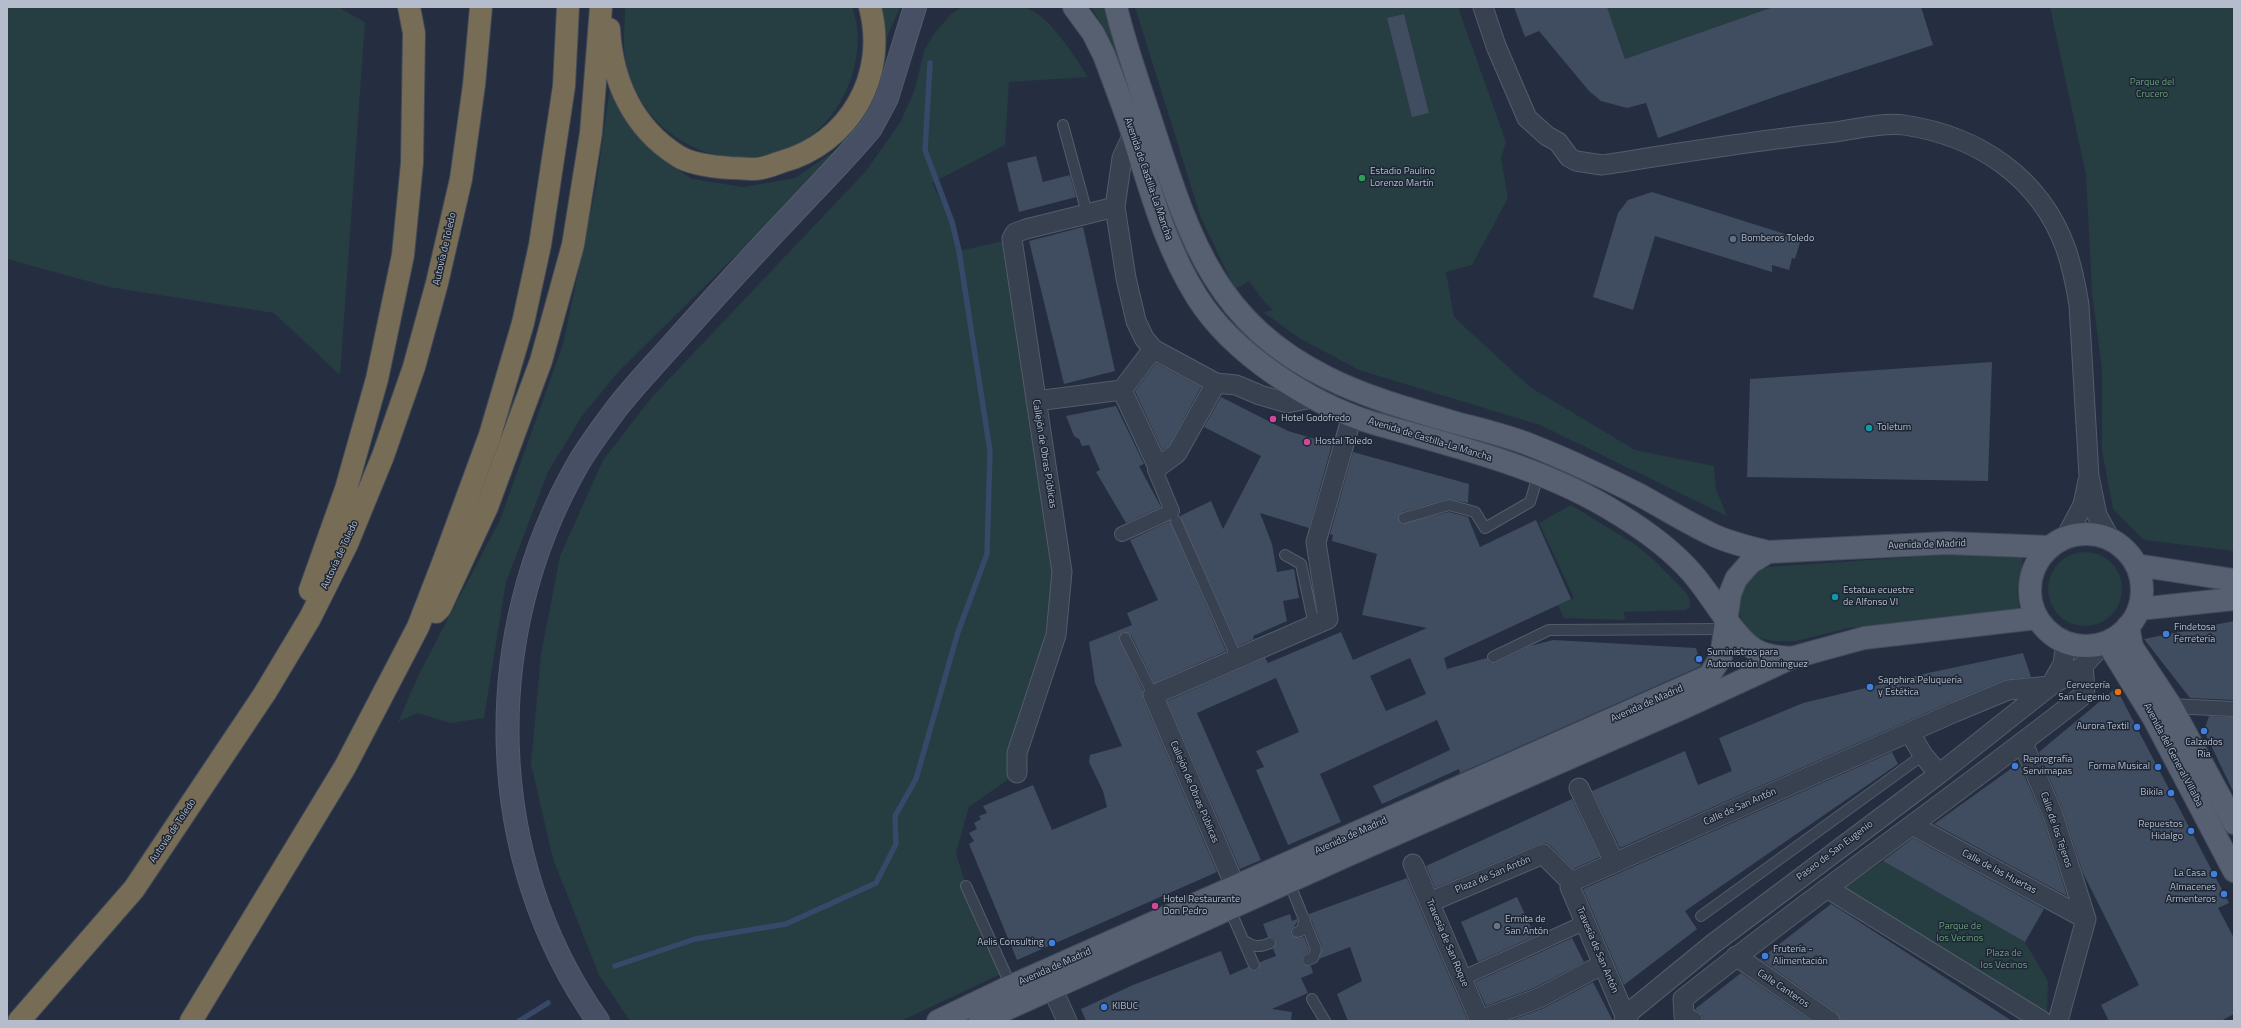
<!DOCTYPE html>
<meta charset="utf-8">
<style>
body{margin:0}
#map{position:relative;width:2241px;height:1028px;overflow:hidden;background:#242e40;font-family:"Titillium Web",sans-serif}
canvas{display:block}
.frame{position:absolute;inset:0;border:8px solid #b5bccb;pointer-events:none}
</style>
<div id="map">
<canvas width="2241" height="1028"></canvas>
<div class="frame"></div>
</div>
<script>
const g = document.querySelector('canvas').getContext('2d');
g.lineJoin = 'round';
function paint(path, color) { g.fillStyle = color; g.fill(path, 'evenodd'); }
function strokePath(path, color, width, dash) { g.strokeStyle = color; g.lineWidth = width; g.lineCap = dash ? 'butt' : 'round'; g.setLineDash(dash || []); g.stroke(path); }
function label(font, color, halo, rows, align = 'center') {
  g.font = font + ' "Titillium Web",sans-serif'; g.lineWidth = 3; g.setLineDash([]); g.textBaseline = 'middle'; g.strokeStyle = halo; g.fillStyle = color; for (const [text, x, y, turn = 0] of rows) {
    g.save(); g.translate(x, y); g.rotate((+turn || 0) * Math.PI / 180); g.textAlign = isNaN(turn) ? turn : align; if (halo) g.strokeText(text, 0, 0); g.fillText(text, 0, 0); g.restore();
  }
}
paint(new Path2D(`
 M7,7H338L365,22L340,375L274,313L109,287L7,259Z
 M625,7H852C860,27 859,51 853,72C818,193 654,183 626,62C622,45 625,24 625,7Z
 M878,7H900L886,39Z
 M962,7C979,7 1008,4 1024,7C1047,12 1076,58 1088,77L1009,82L1005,145L932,183L952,222L959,251L1012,239L1062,572L1017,773L969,807L956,853L966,886L1005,972L901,1021H630L599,975L553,859L531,764L541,654L560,556L603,460L652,397L866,171L901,121L915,89L924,51L933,35L951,14Z
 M1091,7H1106L1121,54L1116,56L1104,28Z
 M1135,7H1458L1506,142L1501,158L1508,198L1472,265L1446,272L1454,317L1530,387L1635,450L1714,466L1716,489L1727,516L1540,425L1359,370L1299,338L1263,312L1273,310L1261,298L1249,281L1235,289L1201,218Z
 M1607,7H1773L1625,59Z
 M2050,7H2234V551L2144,540L2113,509L2102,451V370L2092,292L2086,175Z
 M610,87L626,118L654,153L692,179L743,187L795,178L839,148L789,203L618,372L582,416L548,472L506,582L484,718L450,723L418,713L398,722L420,672L500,520L563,344L596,187Z
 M1571,505L1633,543L1652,558L1685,591L1689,598L1690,607L1686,610L1624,612L1625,620L1564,618L1558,605L1574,598L1539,523Z
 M2048 589a37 37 0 1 1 74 0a37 37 0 1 1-74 0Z
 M1956,554L2023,558L2017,593L2020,609L1849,628L1796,641H1774L1758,638L1745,626L1738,611L1740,593L1750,575L1768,567Z
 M1883,861L2025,942L2048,981L2047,1017L1842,888Z`), '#263d41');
strokePath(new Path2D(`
 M615,966L695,939L786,924L876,883L896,844L895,816L916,779L958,632L987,554L990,451L959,251L952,222L925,150L930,63
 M519,1021L548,1003`), '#374868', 5.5);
paint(new Path2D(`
 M1514,7H1607L1625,59L1773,7H1921L1933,45L1780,95L1658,138L1646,103L1627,108L1601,101L1589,91L1539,31L1525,37Z
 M1404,14L1429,113L1412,117L1387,18Z
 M1036,156L1043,182L1070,175L1076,197L1019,212L1007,163Z
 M1652,192L1801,239L1795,259L1792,258L1789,270L1772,265V272L1655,236L1633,310L1593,297L1618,213L1628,200Z
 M1083,227L1115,371L1064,384L1029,241Z
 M1992,362L1988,481L1747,477L1750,379Z
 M1156,363L1201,387L1169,446L1162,450L1135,391Z
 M1221,397L1288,431L1332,444L1309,528L1260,513L1272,544L1277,572L1294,569L1299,598L1283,601L1287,621L1253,636L1254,639L1238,646L1180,516L1211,501L1223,529L1261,456L1204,427Z
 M1116,406L1144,464L1139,466L1161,507L1126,523L1096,472L1100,470L1089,445L1082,446L1079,439L1074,436L1066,416Z
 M1353,452L1469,484L1468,503L1448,499L1402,512L1398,517L1402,524L1449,512L1468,517L1480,547L1536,520L1571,599L1444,658L1447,669L1487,658L1490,663H1495L1530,646L1553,640L1696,648L1701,666L1460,773L1459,769L1382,804L1373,786L1450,750L1437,720L1320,774L1341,822L1288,845L1256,770L1264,767L1256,751L1299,732L1276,678L1197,713L1261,860L1240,869L1167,701L1265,658L1268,663L1341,632L1353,660L1427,628L1362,615L1377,554L1332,541L1333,535L1330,534ZM1410,658L1426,694L1386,711L1370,676Z
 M1170,521L1226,651L1154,683L1131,635L1123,632L1119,638L1143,690V699L1217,872L1017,960L969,844L974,841L969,833L977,829L974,823L981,819L979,816L987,813L983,806L1033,785L1052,830L1107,807L1103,791L1089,762L1090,755L1122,746L1095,683L1089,642L1132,625L1127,613L1158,600L1130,540Z
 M2234,621V700L2190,698L2144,639Z
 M2023,653L2031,677L2004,680L1951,702L1620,848L1592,791L1685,751L1698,785L1732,771L1719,738L1803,703L1928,673Z
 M2116,688L2229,903L2218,908L2234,938V1014L2221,1021H2109L2101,1005L2139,985L2083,873L2063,811L2039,752Z
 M2209,716L2234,717V793L2204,731Z
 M1892,752L1898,764L1685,911L1697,929L1624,985L1583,889Z
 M2019,763L2043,819L2067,896L1934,824Z
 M1572,799L1600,857L1573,869L1551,846L1546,843L1539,844L1435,888L1426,866Z
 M1913,838L2044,909L2025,942L1883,861Z
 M1407,878L1468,1021H1348L1337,994L1362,981L1350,947L1319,959L1322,947L1309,914Z
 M1517,897L1535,936L1478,962L1461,922Z
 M1831,904L1841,910L2012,1021H1841L1836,1012L1760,959Z
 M1290,914L1292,921L1297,919L1298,921L1291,930V934L1296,938L1304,937L1309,949L1308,953L1303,956L1302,963L1307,966H1311L1313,973L1301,978L1308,993L1272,1009L1292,1012L1291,1021H1086L1081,1009L1133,985L1221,951L1230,975L1248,967L1253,971H1257L1260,966V962L1276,956L1273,949L1276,941L1274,938L1268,937L1263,924Z
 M1572,938L1584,962L1534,988L1486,1006L1475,982Z
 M1741,973L1811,1021L1704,1020L1702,1015L1695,1009Z
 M1593,982L1613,1021H1509L1544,1008Z`), '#404c60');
const service = new Path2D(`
 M1063,125L1087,213
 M1404,518L1449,505L1475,512L1485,528L1530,502L1539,473
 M1176,521L1237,659
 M1285,555L1301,564L1314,625
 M1125,638L1153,695
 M1493,657L1549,630L1726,629
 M1289,882L1316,949L1313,958L1308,960
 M966,886L1011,986
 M1223,912L1230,914L1234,919L1254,965
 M1701,916L1923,755
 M1297,932L1301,931L1305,920
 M1243,940C1253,947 1259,948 1270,943
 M1312,999L1325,1021`);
const pedestrian = new Path2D(`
 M1122,534L1172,511L1155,470L1158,467
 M2171,706L2234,709
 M1461,979L1586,922`);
const minor = new Path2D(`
 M1483,7L1496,46L1527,118L1547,136L1558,142L1569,157L1576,161L1602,165C1679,153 1757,140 1835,132C1855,129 1885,122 1904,125C1978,136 2040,177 2066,249C2072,267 2076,286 2079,305L2089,476L2097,515L2110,539
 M1133,134L1122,158L1115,207L1126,278L1136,321L1144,338L1153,349L1216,383L1236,385L1260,395L1287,403L1312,398
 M1153,349L1122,390L1158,467L1177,453L1216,383
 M1036,401L1122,390
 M2066,537L2083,505L2088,481
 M2051,685L2063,664L2066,642
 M1910,733L1923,755L1939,774
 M2023,743L2053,815L2086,919
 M1017,773V753L1056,635L1062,572L1012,239L1015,233L1026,229L1115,207
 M1579,788L1614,862
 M1912,825L2086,919
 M1413,864L1480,1021
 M1571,882L1955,712L2008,690L2050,686
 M1571,882L1570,887L1626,1018
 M1236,888L1153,695L1328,619L1316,542L1352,416
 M1827,888L2042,1021
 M1430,902L1543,854L1571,882
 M1736,956L1830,1021
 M1052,988L1067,1021
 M1480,1020L1539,998L1603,964
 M1624,1021L1632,1010L1714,943L1939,774L2050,686L2083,666L2104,643
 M1693,1021L1684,1016L1683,999C1813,895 1950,800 2081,697L2085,689L2083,666
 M2058,1021L2086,919`);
const secondary = new Path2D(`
 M598,1021C483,858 479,636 578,464C589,445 603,427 616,409C633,387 652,367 671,346C711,301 752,256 794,212C820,184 847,157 871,128L887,98L915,7`);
const primary = new Path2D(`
 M1074,7L1093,33L1104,55C1114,82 1125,110 1134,138C1151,192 1166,248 1197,297C1232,353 1310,404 1373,423C1457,447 1545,467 1620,515C1646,531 1672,550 1692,573C1710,593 1734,637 1754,649C1765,656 1778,657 1791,658
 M1116,7C1126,49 1141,89 1154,130C1190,240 1216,323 1328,378C1366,397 1409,409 1449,421C1478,429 1506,435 1533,446C1569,460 1604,477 1638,494C1662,507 1686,522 1711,534C1729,543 1749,547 1768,552
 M2030 590a56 56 0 1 1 112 0a56 56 0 1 1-112 0Z
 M2136,565L2234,580
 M2139,609L2234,599
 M2128,626L2132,647L2171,706L2234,823
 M2107,642L2153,717L2234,871
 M938,1021L1011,986L1709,676L1721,657L1730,594L1736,579L1750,563L1768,552L1947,543L2049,547
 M980,1021L1348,855L1683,708L1791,658L1864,638L2037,618`);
const motorway = new Path2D(`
 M609,29C612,81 633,128 678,156C690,164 716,167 731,168C739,168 747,169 755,169C763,169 773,165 781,162C850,143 888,76 870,7
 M310,590L346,489L377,379L403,255L412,163L414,33L409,7
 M436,612L440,608L487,507L541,361L573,245L591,133L601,7
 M19,1021L134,889L265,693L310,618L347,544L383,456L414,367L437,283L461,179L474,85L481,7
 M191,1021L345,767L418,627L444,560L490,435L523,323L540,245L564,86L568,7`);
strokePath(service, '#535c6b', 12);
strokePath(pedestrian, '#535c6b', 16);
strokePath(minor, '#535c6b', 21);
strokePath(secondary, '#535c6b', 24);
strokePath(primary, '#424a59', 24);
strokePath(motorway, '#404958', 24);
strokePath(service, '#384150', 10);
strokePath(pedestrian, '#384150', 14);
strokePath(minor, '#384150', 19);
strokePath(secondary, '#464f63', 22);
strokePath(primary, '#566070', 22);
strokePath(motorway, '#776c55', 22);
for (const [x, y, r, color] of [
 [1362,178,4,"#2e9e5b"],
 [1733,239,4,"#5c6f8a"],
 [1273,419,4,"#d1479c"],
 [1869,428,4,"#0f9aa8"],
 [1307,442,4,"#d1479c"],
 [1835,597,4,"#0f9aa8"],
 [2166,634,4,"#3f7fe0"],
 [1699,659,4,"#3f7fe0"],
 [1870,687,4,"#3f7fe0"],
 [2118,692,4,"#e8710a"],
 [2137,727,4,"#3f7fe0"],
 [2204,731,4,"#3f7fe0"],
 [2015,766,4,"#3f7fe0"],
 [2158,767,4,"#3f7fe0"],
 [2171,793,4,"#3f7fe0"],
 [2191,831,4,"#3f7fe0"],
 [2214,874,4,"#3f7fe0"],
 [2224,894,4,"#3f7fe0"],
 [1155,906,4,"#d1479c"],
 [1497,926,4,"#6b7280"],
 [1052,943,4,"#3f7fe0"],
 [1765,956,4,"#3f7fe0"],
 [1104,1007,4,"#3f7fe0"]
]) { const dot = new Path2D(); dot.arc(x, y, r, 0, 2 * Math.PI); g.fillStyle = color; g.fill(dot); strokePath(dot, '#1d2635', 1.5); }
label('10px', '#6b9d7a', '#1d2635', [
 ["Parque del",2152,83],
 ["Crucero",2152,95],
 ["Parque de",1960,927],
 ["los Vecinos",1960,939],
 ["Plaza de",2004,954],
 ["los Vecinos",2004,966]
]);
label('10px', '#b5bccb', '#1d2635', [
 ["Estadio Paulino",1370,172],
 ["Lorenzo Martín",1370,184],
 ["Bomberos Toledo",1741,239],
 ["Hotel Godofredo",1281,419],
 ["Toletum",1877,428],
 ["Hostal Toledo",1315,442],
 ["Estatua ecuestre",1843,591],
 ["de Alfonso VI",1843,603],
 ["Findetosa",2174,628],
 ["Ferretería",2174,640],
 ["Suministros para",1707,653],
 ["Automoción Dominguez",1707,665],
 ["Sapphira Peluquería",1878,681],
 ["y Estética",1878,693],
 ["Cervecería",2110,686,"right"],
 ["San Eugenio",2110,698,"right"],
 ["Aurora Textil",2129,727,"right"],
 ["Calzados",2204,743,"center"],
 ["Ria",2204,755,"center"],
 ["Reprografía",2023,760],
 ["Servimapas",2023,772],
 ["Forma Musical",2150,767,"right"],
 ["Bikila",2163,793,"right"],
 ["Repuestos",2183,825,"right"],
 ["Hidalgo",2183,837,"right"],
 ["La Casa",2206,874,"right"],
 ["Almacenes",2216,888,"right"],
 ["Armenteros",2216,900,"right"],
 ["Hotel Restaurante",1163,900],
 ["Don Pedro",1163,912],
 ["Ermita de",1505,920],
 ["San Antón",1505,932],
 ["Aelis Consulting",1044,943,"right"],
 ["Frutería -",1773,950],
 ["Alimentación",1773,962],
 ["KIBUC",1112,1007]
], 'left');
label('10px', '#b5bccb', '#1d2635', [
 ["Avenida de Castilla-La Mancha",1148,179,71],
 ["Autovía de Toledo",445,249,-77],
 ["Avenida de Castilla-La Mancha",1430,440,17],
 ["Callejón de Obras Públicas",1044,454,81],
 ["Avenida de Madrid",1927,545,-2],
 ["Autovía de Toledo",340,555,-65],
 ["Avenida de Madrid",1647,704,-24],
 ["Avenida del General Villalba",2173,755,62],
 ["Callejón de Obras Públicas",1194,792,67],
 ["Calle de San Antón",1740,807,-24],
 ["Calle de los Tejeros",2056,830,71],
 ["Autovía de Toledo",173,831,-56],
 ["Avenida de Madrid",1351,836,-24],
 ["Paseo de San Eugenio",1835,851,-37],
 ["Calle de las Huertas",1999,872,28],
 ["Plaza de San Antón",1493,875,-23],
 ["Travesía de San Roque",1447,943,67],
 ["Travesía de San Antón",1597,950,67],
 ["Avenida de Madrid",1055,967,-24],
 ["Calle Canteros",1783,989,34]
]);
</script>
